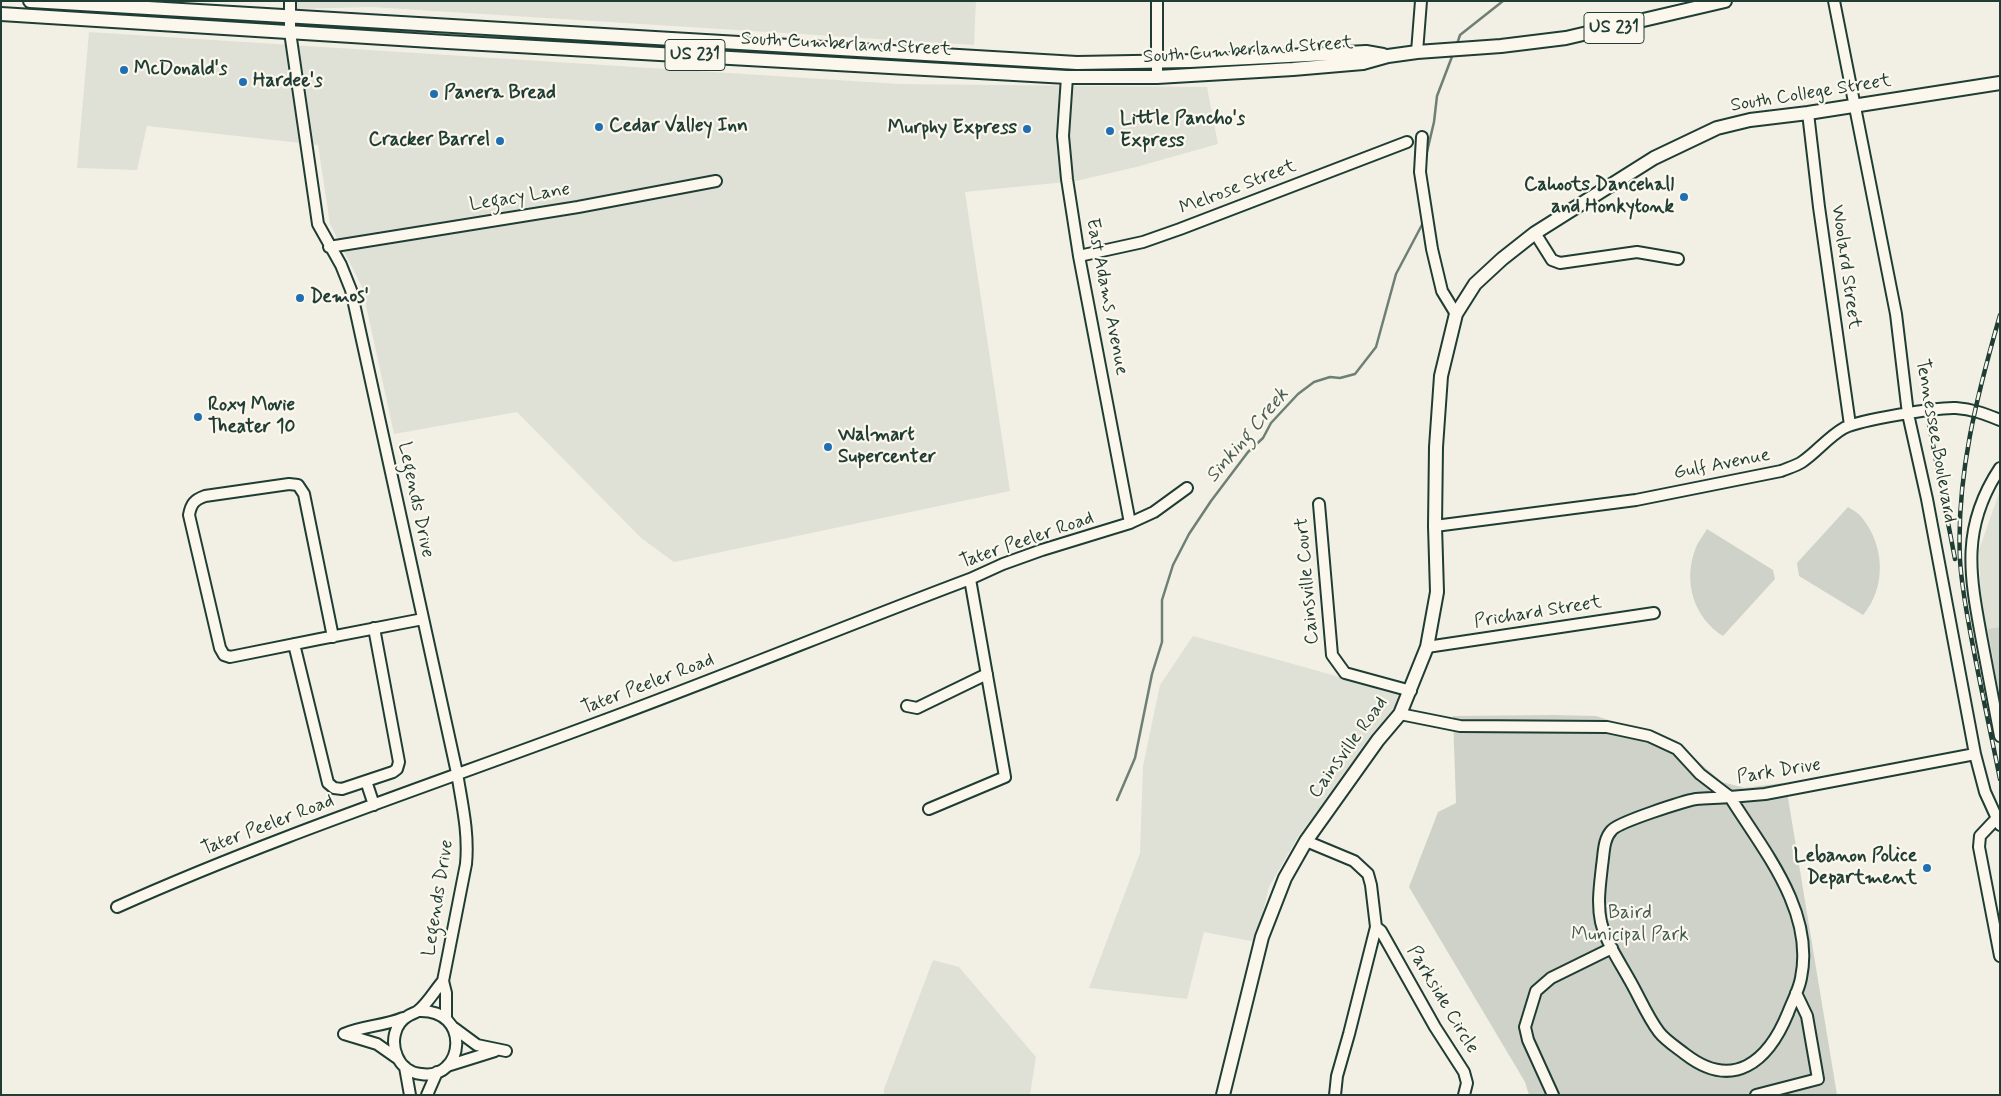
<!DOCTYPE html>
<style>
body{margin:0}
#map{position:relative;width:2001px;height:1096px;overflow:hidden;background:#f2f0e5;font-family:Mynerve,sans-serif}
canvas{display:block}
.frame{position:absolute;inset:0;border:2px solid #1f3d34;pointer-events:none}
</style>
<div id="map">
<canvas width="2001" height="1096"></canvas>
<div class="frame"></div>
</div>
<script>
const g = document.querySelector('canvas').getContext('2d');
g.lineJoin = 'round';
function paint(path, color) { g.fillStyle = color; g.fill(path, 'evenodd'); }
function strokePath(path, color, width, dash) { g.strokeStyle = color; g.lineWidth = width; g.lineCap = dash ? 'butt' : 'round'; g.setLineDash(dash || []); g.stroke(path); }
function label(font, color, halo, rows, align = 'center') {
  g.font = font + ' Mynerve,sans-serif'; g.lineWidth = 4.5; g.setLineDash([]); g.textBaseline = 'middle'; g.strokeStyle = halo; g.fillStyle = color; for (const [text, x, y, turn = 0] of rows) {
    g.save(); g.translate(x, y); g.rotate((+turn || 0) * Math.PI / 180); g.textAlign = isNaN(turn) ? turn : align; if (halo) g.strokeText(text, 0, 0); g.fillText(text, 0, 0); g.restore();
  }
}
paint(new Path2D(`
 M294,1H976L974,45L371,7L294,9Z
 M89,32L900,84L1207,87L1218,144L1136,167L1076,181L965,192L1010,491L674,562L641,538L517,412L394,434L362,287L330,224L318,145L147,126L137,170L77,168Z
 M2000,490V703L1981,603L1979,550Z
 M1193,636L1404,695L1298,837L1269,887L1256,942L1204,932L1187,999L1089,988L1140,853L1143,766L1160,685Z
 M933,960L959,967L1036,1057L1030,1095H884V1089Z`), '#e0e1d6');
paint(new Path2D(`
 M1848,507C1853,510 1860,514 1863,519C1885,547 1886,588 1863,615L1799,576L1797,563Z
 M1707,529L1773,570L1775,579L1723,636C1694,618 1683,582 1695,550C1697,543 1703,536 1707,529Z
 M2000,627V698L1988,629Z
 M1551,715L1596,716L1662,737L1688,753L1722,782L1745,788L1782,783L1788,798L1837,1095H1529L1525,1082L1409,887L1438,812L1456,803L1453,716Z`), '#cfd2c8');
strokePath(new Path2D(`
 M1457,44L1460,35L1503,1
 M1425,177L1426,156L1434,122L1437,96L1453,54
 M1117,800L1135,758L1152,674L1162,642V600L1173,565L1189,534L1211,501L1248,452L1263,438L1271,423L1284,409L1298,394L1314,382L1330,377L1340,378L1355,374L1376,347L1396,274L1424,221`), '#6e7f75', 2.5);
const minor = new Path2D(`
 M290,1V32L318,224L341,265L351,290L457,773C462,804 469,833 466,864L443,981L446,993V1018
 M1157,1V77
 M1834,1L1896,314L1908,414L1927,499L1975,754L1985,792L2000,825
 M1417,52L1421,1
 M1067,77L1063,136L1067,179L1079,256L1130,523
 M1808,113L1819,207L1850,425
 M1422,137L1420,172L1432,249L1442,291L1456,314
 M1535,233L1552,260L1560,263L1637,252L1678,259
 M329,247L578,207L716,181
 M1079,256L1143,242L1180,229L1407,142
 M2000,468C1960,528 1970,576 1982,641C1988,673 1994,704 2000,736
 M1319,504L1332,655L1345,673L1411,691
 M1435,526L1636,500L1781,471C1788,468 1796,466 1802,462C1817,452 1828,437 1844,428C1860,420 1937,407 1956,408C1972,409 1985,414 2000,420
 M333,637L304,494L298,485L289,484L205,496C194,500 191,504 189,515L220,648L224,655L230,657C294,644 359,631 423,619
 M294,644L328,783L334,788L342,789L393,772L397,769L399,762L374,628
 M1427,647L1654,613
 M907,706L917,708L987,674
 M1400,714L1460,726L1607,727L1649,736L1677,749L1700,774L1730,797L1765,794L1975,754
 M366,781L374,805
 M1730,797C1763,850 1815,911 1801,978C1799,990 1792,1002 1788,1013C1768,1062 1733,1091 1685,1054C1676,1047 1665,1040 1659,1032C1647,1016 1639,996 1629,979C1619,961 1606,942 1601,922C1597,903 1600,885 1602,866C1604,854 1603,839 1612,830C1619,822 1684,801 1696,799C1708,798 1719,798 1730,797Z
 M929,809L1005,777L970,579
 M1996,819L1980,836L1979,847L2000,956
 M1306,841L1354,861L1368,874L1371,885L1376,927L1349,1034L1337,1076L1335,1095
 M117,907C273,837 437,783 597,723C722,677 845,626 970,579L1003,564L1042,550L1130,523L1154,512L1187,488
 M1376,927L1381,931L1435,1027L1464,1072L1467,1083L1464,1095
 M418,1011C472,1008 465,1081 421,1074C410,1073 401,1066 397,1056C391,1042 394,1024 408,1016C411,1014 415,1013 418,1011C428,1003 435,990 443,981
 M454,1028L477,1045L506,1051
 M344,1034C362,1026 384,1026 403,1018
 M344,1034L377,1044L397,1058
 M447,1066L495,1051
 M405,1067L410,1095
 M427,1095L437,1072
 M1553,1095L1528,1040L1525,1027L1536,991L1551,978L1612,948
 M1756,1095L1818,1079L1807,1016L1796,993`);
const major = new Path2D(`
 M30,1L1077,63L1190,61L1366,52L1383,55
 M1,14L447,42L1067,77H1157L1293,69L1363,63L1388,56L1417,52L1501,46L1566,38L1725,1
 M1223,1095L1262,937L1285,878L1306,841L1378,740L1400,714L1427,647L1437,592L1435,526L1436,447L1441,376L1456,314L1475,284L1502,259L1535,233L1654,158L1717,128L1750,120L1808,113L2000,83`);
strokePath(minor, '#1f3d34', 14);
strokePath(major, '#1f3d34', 16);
strokePath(minor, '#fbf7ec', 10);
strokePath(major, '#fbf7ec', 12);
const rail = new Path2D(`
 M2000,315C1977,395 1956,476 1960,560C1962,593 1969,625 1975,657C1983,698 1992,739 2000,779
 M1929,424L1955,559`);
strokePath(rail, '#1f3d34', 4.5);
strokePath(rail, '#fbf7ec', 2.5, [8]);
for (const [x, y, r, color] of [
 [124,70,5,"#1f6fb2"],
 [243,82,5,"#1f6fb2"],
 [434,94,5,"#1f6fb2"],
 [599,127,5,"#1f6fb2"],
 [1027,129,5,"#1f6fb2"],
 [1110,131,5,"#1f6fb2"],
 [500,141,5,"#1f6fb2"],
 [1684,197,5,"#1f6fb2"],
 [300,298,5,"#1f6fb2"],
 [198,417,5,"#1f6fb2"],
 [828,447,5,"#1f6fb2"],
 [1927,868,5,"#1f6fb2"]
]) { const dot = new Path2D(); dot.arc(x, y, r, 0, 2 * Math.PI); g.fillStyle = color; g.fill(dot); strokePath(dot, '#fbf7ec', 2); }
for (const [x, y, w] of [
 [1614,28,60],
 [695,55,60]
]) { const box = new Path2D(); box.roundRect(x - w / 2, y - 15.5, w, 31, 4); g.fillStyle = '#fbf7ec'; g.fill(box); strokePath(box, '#1f3d34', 1); }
label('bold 18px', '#1f3d34', null, [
 ["US 231",1614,28],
 ["US 231",695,55]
]);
label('19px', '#1f3d34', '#fbf7ec', [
 ["South Cumberland Street",846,45,3],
 ["South Cumberland Street",1248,51,-4],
 ["South College Street",1811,94,-9],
 ["Melrose Street",1238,188,-21],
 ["Legacy Lane",520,198,-9],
 ["Woolard Street",1845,267,82],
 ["East Adams Avenue",1106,297,79],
 ["Tennessee Boulevard",1935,441,80],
 ["Gulf Avenue",1722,465,-11],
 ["Legends Drive",415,500,78],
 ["Tater Peeler Road",1027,541,-19],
 ["Cainsville Court",1308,581,-95],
 ["Prichard Street",1538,613,-9],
 ["Tater Peeler Road",648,685,-21],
 ["Cainsville Road",1349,748,-54],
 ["Park Drive",1779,772,-9],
 ["Tater Peeler Road",268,826,-21],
 ["Legends Drive",439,898,-81],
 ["Parkside Circle",1442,1000,59]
]);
label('bold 19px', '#1f3d34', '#fbf7ec', [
 ["McDonald's",134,70],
 ["Hardee's",253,82],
 ["Panera Bread",444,94],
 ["Little Pancho's",1120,120],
 ["Express",1120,142],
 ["Cedar Valley Inn",609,127],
 ["Murphy Express",1017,129,"right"],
 ["Cracker Barrel",490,141,"right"],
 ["Cahoots Dancehall",1674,186,"right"],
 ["and Honkytonk",1674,208,"right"],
 ["Demos'",310,298],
 ["Roxy Movie",208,406],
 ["Theater 10",208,428],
 ["Walmart",838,436],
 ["Supercenter",838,458],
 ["Lebanon Police",1917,857,"right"],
 ["Department",1917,879,"right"]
], 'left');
label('19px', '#425b52', '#fbf7ec', [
 ["Baird",1630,914],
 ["Municipal Park",1630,936]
]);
label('italic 20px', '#465e55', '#fbf7ec', [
 ["Sinking Creek",1248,436,-50]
]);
</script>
